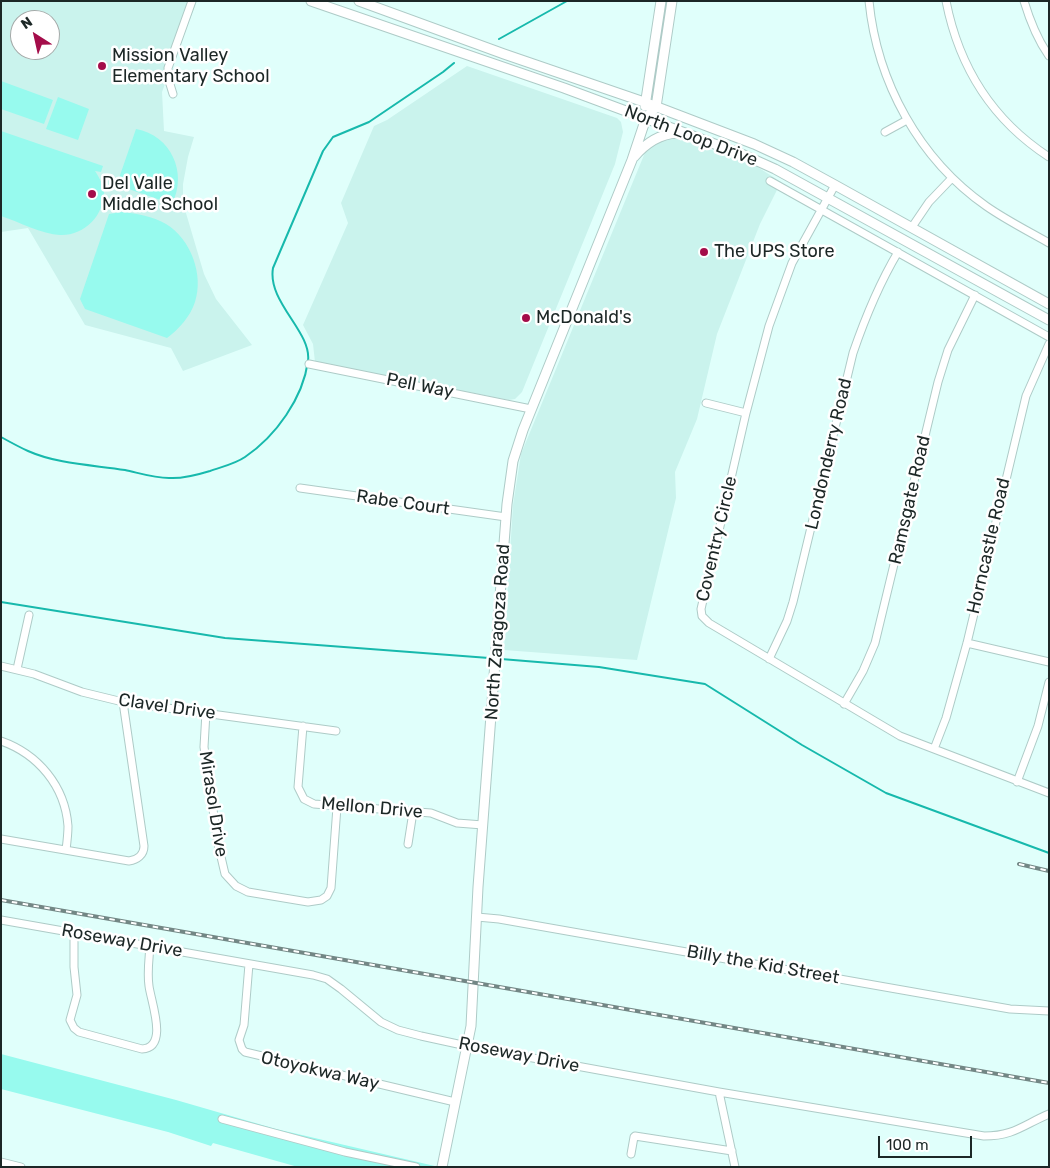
<!DOCTYPE html>
<style>
body{margin:0}
#map{position:relative;width:1050px;height:1168px;overflow:hidden;background:#e0fffb;font-family:Rubik,sans-serif}
canvas{display:block}
.frame{position:absolute;inset:0;border:2px solid #1c2726;pointer-events:none}
.north{position:absolute;left:10px;top:10px;width:50px;height:50px;box-sizing:border-box;background:#fff;border:1px solid #a4a9a8;border-radius:50%;rotate:325deg;font-size:14px;font-weight:700;line-height:20px;text-align:center;color:#1c2726}
.north::after{content:'';display:block;margin:auto;width:18px;height:22px;background:#a40d4a;clip-path:polygon(50% 0,100% 100%,50% 72%,0 100%)}
.scale{position:absolute;left:878px;top:1136px;width:94px;height:22px;box-sizing:border-box;border:2px solid #1c2726;border-top:0;padding-left:6px;font-size:15px;line-height:18px;white-space:nowrap;color:#1c2726;-webkit-text-stroke:4px #fff;paint-order:stroke}
</style>
<div id="map">
<canvas width="1050" height="1168"></canvas>
<div class="frame"></div>
<div class="north">N</div>
<div class="scale">100 m</div>
</div>
<script>
const g = document.querySelector('canvas').getContext('2d');
g.lineJoin = 'round';
function paint(path, color) { g.fillStyle = color; g.fill(path, 'evenodd'); }
function strokePath(path, color, width, dash) { g.strokeStyle = color; g.lineWidth = width; g.lineCap = dash ? 'butt' : 'round'; g.setLineDash(dash || []); g.stroke(path); }
function label(font, color, halo, rows, align = 'center') {
  g.font = font + ' Rubik,sans-serif'; g.lineWidth = 5; g.setLineDash([]); g.textBaseline = 'middle'; g.strokeStyle = halo; g.fillStyle = color; for (const [text, x, y, turn = 0] of rows) {
    g.save(); g.translate(x, y); g.rotate((+turn || 0) * Math.PI / 180); g.textAlign = isNaN(turn) ? turn : align; if (halo) g.strokeText(text, 0, 0); g.fillText(text, 0, 0); g.restore();
  }
}
paint(new Path2D(`
 M1,1H197L162,92L164,131L194,137L188,157L183,184V203L204,274L216,299L252,345L183,371L171,348L85,325L28,228L1,232ZM20,20H50V50H20Z
 M467,66L617,118L621,122L623,132L615,164L522,392L515,399L509,400L315,362L313,344L303,325L348,223L341,203L374,126L387,120Z
 M670,137L679,138L756,166L781,182L760,224L717,334L697,419L675,472L676,498L637,660L504,650L513,505L521,454L644,155L648,147Z`), '#caf3ed');
paint(new Path2D(`
 M1,81L53,100L44,124L1,109Z
 M58,97L89,109L78,140L46,129Z
 M136,129C171,135 188,173 172,204L120,186L118,181Z
 M1,131L103,166L101,172L95,171C99,177 103,184 104,192C104,216 84,236 60,235C42,234 19,222 1,216Z
 M122,212C138,214 152,216 166,224C191,239 204,275 195,302C190,317 179,329 167,338L85,309L80,299L109,214Z
 M1,1054L176,1100L276,1129L439,1167H298L213,1143L211,1146L168,1132L1,1089Z`), '#97faee');
strokePath(new Path2D(`
 M499,39L567,1
 M1,437C10,442 19,447 28,451C57,464 93,465 125,470C139,473 154,478 169,478C183,479 197,475 210,471C221,467 235,464 245,457C276,436 303,398 308,361C312,332 267,302 273,268L323,151L333,137L369,122L443,72L454,63
 M1,602L225,638L489,658
 M501,659L599,667L705,684L802,745L886,793L1049,853`), '#17b9ac', 2);
const minor = new Path2D(`
 M869,1C877,82 919,159 986,206C1006,220 1028,231 1049,243
 M946,1C959,67 992,120 1049,157
 M1024,1C1030,21 1037,39 1049,56
 M173,94L169,81L168,68L192,1
 M885,132L907,120
 M770,181L1049,337
 M835,185L792,263L769,326L746,413L701,609L702,616L709,623L900,736L1049,793
 M912,227L929,202L952,178
 M309,364L531,409
 M706,403L746,413
 M300,488L506,517
 M967,643L1049,662
 M769,659L787,621L793,602L853,353C865,318 879,284 898,252
 M1,666L34,674L82,692L123,702L336,731
 M17,669L29,615
 M844,704L863,671L875,643L938,382L948,350L975,295
 M206,712L204,747L218,844L225,874L236,886L248,892L308,902L321,900L327,896L331,888L337,807
 M303,726L298,787L304,799L314,804L431,813L457,823L483,825
 M1,741C38,754 65,786 68,826C68,834 67,842 66,850
 M934,749L946,718L967,643L1026,396L1049,344
 M1017,782L1038,726L1049,682
 M1,839L129,861C137,860 144,855 144,846L123,702
 M408,844L413,812
 M477,917L499,919L1010,1009L1049,1011
 M1,920L313,975L327,979L341,989L381,1022L398,1030L421,1036L467,1046L719,1092L984,1136C1014,1136 1023,1125 1049,1114
 M74,933V967L77,995L70,1020L74,1028L79,1032L142,1049C169,1048 151,1002 149,986C147,973 149,960 150,946
 M249,964L244,1025L239,1040L242,1049L245,1052L455,1102
 M719,1092L735,1167
 M222,1119L345,1152L416,1167
 M631,1154L634,1137L635,1136L732,1151
 M1,1162L21,1167`);
const major = new Path2D(`
 M311,1L564,88L744,155L775,169L1049,320
 M359,1L504,54L644,102L754,144L793,162L835,185L1049,304
 M645,106L661,1
 M634,157C645,144 660,134 677,133
 M442,1167L471,1026L478,887L507,504L513,461L523,430L632,160L646,118L656,107L672,1`);
strokePath(minor, '#aecbc7', 9);
strokePath(major, '#aecbc7', 11);
strokePath(minor, '#fff', 7);
strokePath(major, '#fff', 9);
const rail = new Path2D(`
 M1019,864L1049,871
 M1,900L1049,1083`);
strokePath(rail, '#738785', 4);
strokePath(rail, '#fff', 2, [5.5]);
for (const [x, y, r, color] of [
 [102,66,5,"#a40d4a"],
 [92,194,5,"#a40d4a"],
 [704,252,5,"#a40d4a"],
 [526,318,5,"#a40d4a"]
]) { const dot = new Path2D(); dot.arc(x, y, r, 0, 2 * Math.PI); g.fillStyle = color; g.fill(dot); strokePath(dot, '#fff', 2); }
label('18px', '#1c2726', '#fff', [
 ["Mission Valley",112,56],
 ["Elementary School",112,77],
 ["Del Valle",102,184],
 ["Middle School",102,205],
 ["The UPS Store",714,252],
 ["McDonald's",536,318]
], 'left');
label('18px', '#1c2726', '#fff', [
 ["North Loop Drive",691,136,21],
 ["Pell Way",420,386,11],
 ["Londonderry Road",829,454,-77],
 ["Ramsgate Road",910,500,-77],
 ["Rabe Court",403,503,8],
 ["Coventry Circle",717,539,-77],
 ["Horncastle Road",989,546,-77],
 ["North Zaragoza Road",498,632,-86],
 ["Clavel Drive",167,707,8],
 ["Mirasol Drive",213,804,81],
 ["Mellon Drive",372,808,5],
 ["Roseway Drive",122,941,10],
 ["Billy the Kid Street",763,965,10],
 ["Roseway Drive",519,1055,11],
 ["Otoyokwa Way",320,1071,13]
]);
</script>
